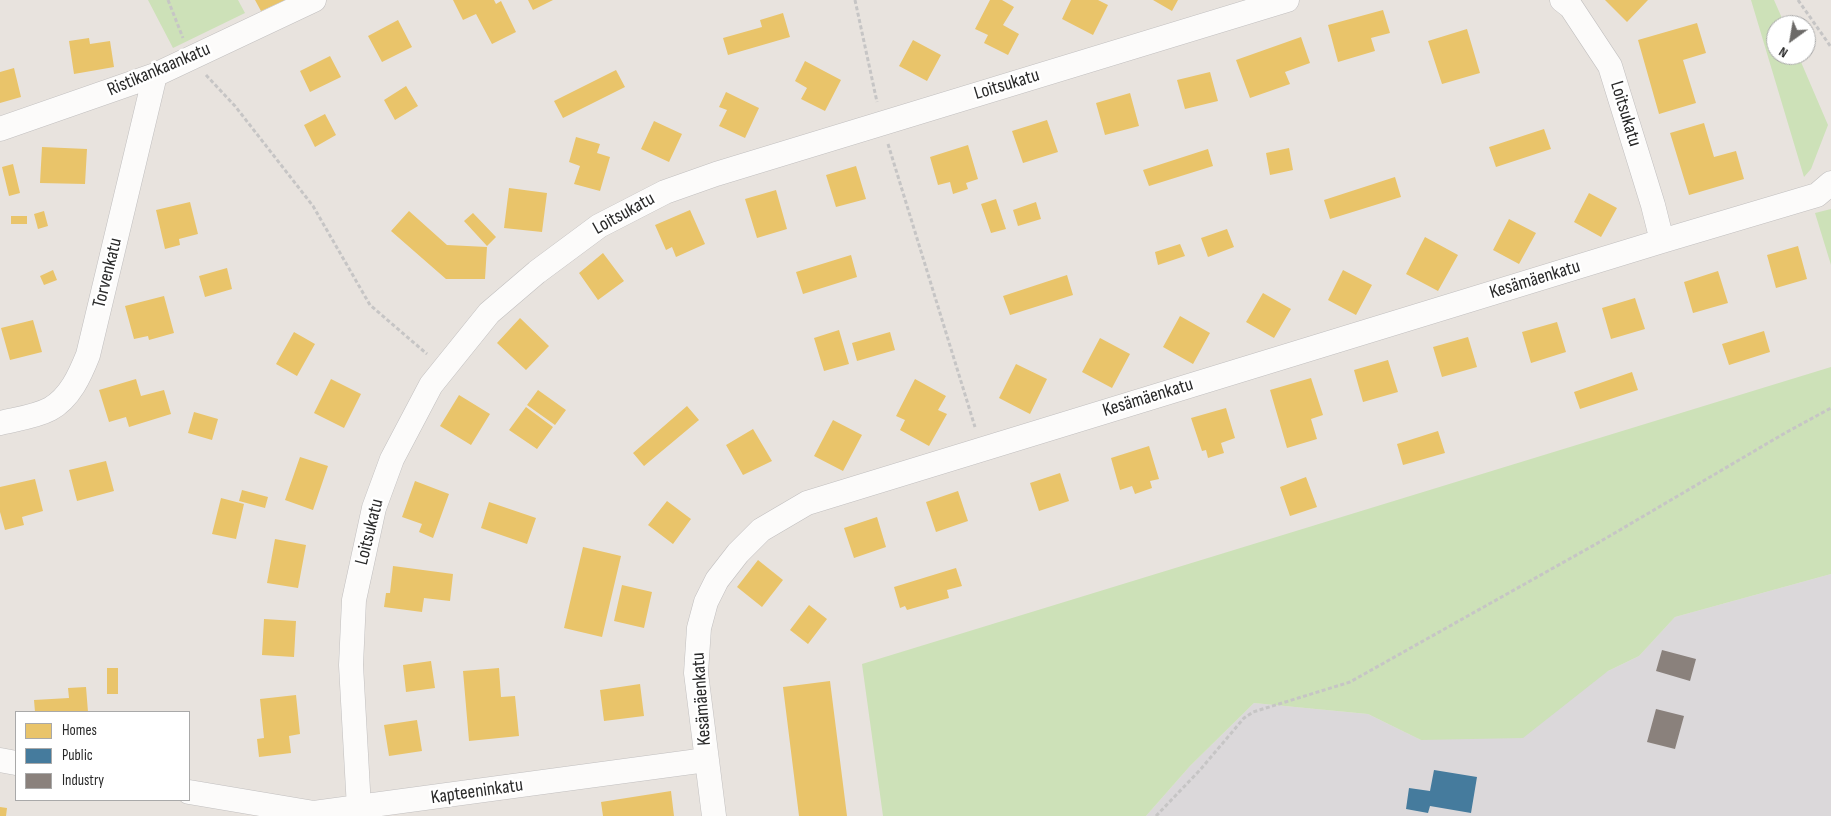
<!DOCTYPE html>
<meta charset="utf-8">
<style>
body{margin:0}
#map{position:relative;width:1831px;height:816px;overflow:hidden;background:#e8e3de;font-family:"Sofia Sans Condensed",sans-serif}
canvas{display:block}
.legend{position:absolute;left:15px;top:711px;width:175px;height:90px;box-sizing:border-box;background:#fff;border:1px solid #a9a9a9;margin:0;padding:6px 9px;list-style:none;font-size:15px;color:#292929}
.legend li{display:flex;align-items:center;gap:10px;height:25px}
.legend b{width:25px;border:1px solid #a9a9a9}
.north{position:absolute;left:1766px;top:15px;width:50px;height:50px;box-sizing:border-box;background:#fff;border:1px solid #a9a9a9;border-radius:50%;rotate:212deg;font-size:14px;font-weight:700;line-height:20px;text-align:center;color:#292929}
.north::after{content:'';display:block;margin:auto;width:18px;height:22px;background:#6c6a68;clip-path:polygon(50% 0,100% 100%,50% 72%,0 100%)}
</style>
<div id="map">
<canvas width="1831" height="816"></canvas>
<ul class="legend">
<li><b style="height:14px;background:#e9c46a"></b>Homes</li>
<li><b style="height:14px;background:#457b9d"></b>Public</li>
<li><b style="height:14px;background:#8a817c"></b>Industry</li>
</ul>
<div class="north">N</div>
</div>
<script>
const g = document.querySelector('canvas').getContext('2d');
g.lineJoin = 'round';
function paint(path, color) { g.fillStyle = color; g.fill(path, 'evenodd'); }
function strokePath(path, color, width, dash) { g.strokeStyle = color; g.lineWidth = width; g.lineCap = dash ? 'butt' : 'round'; g.setLineDash(dash || []); g.stroke(path); }
function label(font, color, halo, rows, align = 'center') {
  g.font = font + ' "Sofia Sans Condensed",sans-serif'; g.lineWidth = 5; g.setLineDash([]); g.textBaseline = 'middle'; g.strokeStyle = halo; g.fillStyle = color; for (const [text, x, y, turn = 0] of rows) {
    g.save(); g.translate(x, y); g.rotate((+turn || 0) * Math.PI / 180); g.textAlign = isNaN(turn) ? turn : align; if (halo) g.strokeText(text, 0, 0); g.fillText(text, 0, 0); g.restore();
  }
}
paint(new Path2D(`
 M1831,574V816H1146L1190,766L1254,703L1368,714L1421,740L1608,671L1639,656L1675,617Z`), '#dbd8da');
paint(new Path2D(`
 M148,0H238L245,13L173,48Z
 M1751,0H1774L1785,25H1776V55H1798L1828,125L1811,169L1804,177Z
 M1831,209V265L1815,213Z
 M1831,367V574L1675,617L1639,656L1608,671L1523,738L1421,740L1368,714L1254,703L1190,766L1146,816H883L862,664Z`), '#cde1b8');
paint(new Path2D(`
 M255,0H285L261,11Z
 M453,0H494L496,4L501,1L516,32L492,44L476,14L463,20Z
 M528,0H553L533,10Z
 M990,0H1002L1014,7L1003,25L1019,34L1008,55L984,43L988,35L975,29Z
 M1071,0H1098L1108,5L1093,35L1062,19Z
 M1153,0H1178L1172,11Z
 M1605,0H1648L1627,22Z
 M1383,10L1390,33L1371,38L1375,51L1338,62L1328,25Z
 M783,13L790,37L728,55L723,38L762,27L760,20Z
 M398,20L412,47L382,62L368,36Z
 M1697,23L1706,53L1683,60L1696,103L1659,114L1638,40Z
 M1467,29L1480,73L1442,84L1428,41Z
 M1301,37L1310,63L1285,72L1290,84L1250,98L1236,60Z
 M89,38L90,44L110,41L114,67L74,74L69,41Z
 M913,40L941,55L927,81L899,66Z
 M330,56L341,77L310,92L300,71Z
 M805,61L841,80L825,111L801,99L807,88L795,81Z
 M14,68L21,97L0,103V72Z
 M616,70L625,87L563,118L554,101Z
 M1210,72L1218,101L1185,109L1177,80Z
 M406,86L418,106L395,120L384,100Z
 M726,92L759,108L745,138L719,126L727,110L719,107Z
 M1130,93L1139,126L1105,135L1096,103Z
 M325,114L336,135L315,147L304,125Z
 M1047,120L1058,152L1023,163L1012,131Z
 M654,121L682,134L669,162L641,149Z
 M1704,123L1714,157L1736,151L1744,179L1689,195L1670,133Z
 M1544,129L1551,149L1496,167L1489,147Z
 M576,137L600,144L597,153L610,157L600,191L574,184L580,166L569,162Z
 M968,145L978,179L966,183L968,189L953,194L950,182L938,185L930,157Z
 M42,147L87,149L85,184L40,183Z
 M1289,148L1293,170L1270,175L1266,153Z
 M1208,149L1213,166L1149,186L1143,170Z
 M13,164L20,193L9,196L2,167Z
 M856,166L866,199L836,207L826,175Z
 M1395,177L1401,197L1330,219L1324,200Z
 M509,188L547,193L542,232L504,228Z
 M776,190L787,229L757,238L745,199Z
 M1589,193L1617,208L1601,237L1574,222Z
 M996,199L1006,229L991,233L981,204Z
 M190,202L198,234L179,239L180,245L165,249L156,210Z
 M1036,202L1041,219L1018,226L1013,210Z
 M690,210L705,244L676,257L672,247L666,250L655,225Z
 M44,211L48,226L38,229L34,214Z
 M409,211L447,245L487,247L485,279H446L391,231Z
 M473,213L496,237L487,246L464,221Z
 M11,216H27V224H11Z
 M1509,219L1536,233L1519,264L1493,250Z
 M1227,229L1234,247L1208,257L1201,238Z
 M1425,237L1458,255L1438,291L1406,274Z
 M1180,244L1185,256L1158,265L1155,252Z
 M1798,246L1807,279L1776,288L1767,255Z
 M603,253L624,281L598,300L579,273Z
 M851,255L857,277L803,294L796,272Z
 M227,268L232,289L205,297L199,276Z
 M53,270L57,280L44,285L40,276Z
 M1343,270L1372,285L1356,315L1328,300Z
 M1718,271L1728,303L1693,313L1684,282Z
 M1067,275L1073,295L1010,315L1003,296Z
 M1263,293L1291,309L1274,338L1246,322Z
 M164,296L174,333L149,340L148,336L134,339L125,306Z
 M1635,298L1645,329L1611,339L1602,308Z
 M1180,316L1210,333L1193,364L1163,347Z
 M520,318L549,346L526,370L497,343Z
 M33,320L42,352L10,360L1,328Z
 M1557,322L1566,352L1531,363L1522,332Z
 M839,330L849,364L824,371L814,338Z
 M1764,331L1770,352L1729,365L1722,344Z
 M294,332L315,344L297,376L276,364Z
 M890,332L895,350L857,361L852,343Z
 M1468,337L1477,367L1442,377L1433,347Z
 M1100,338L1130,354L1112,388L1082,372Z
 M1388,360L1398,392L1363,402L1354,370Z
 M1016,364L1047,379L1030,414L999,398Z
 M1632,372L1638,390L1580,409L1574,392Z
 M1311,378L1323,415L1311,419L1317,439L1287,448L1270,390Z
 M136,379L141,396L164,390L171,414L129,427L126,417L109,422L99,390Z
 M331,379L361,394L344,428L314,413Z
 M915,379L946,396L938,410L947,414L929,446L900,430L905,420L896,416Z
 M538,390L566,410L555,425L527,405Z
 M459,395L490,414L471,445L440,426Z
 M687,406L699,420L644,466L633,453Z
 M526,407L553,427L537,449L509,430Z
 M1226,408L1235,438L1221,443L1224,453L1208,458L1206,450L1202,451L1191,418Z
 M194,412L218,419L212,440L188,433Z
 M833,420L862,435L843,471L814,456Z
 M753,429L772,461L743,475L726,445Z
 M1438,431L1445,453L1403,465L1397,444Z
 M1149,446L1159,479L1150,481L1152,488L1135,494L1132,486L1120,490L1111,458Z
 M300,457L328,466L313,510L285,500Z
 M106,461L114,491L77,501L69,470Z
 M1060,473L1069,501L1039,511L1030,483Z
 M1306,477L1317,507L1290,516L1280,487Z
 M35,479L43,511L22,517L24,525L5,530L0,512V487Z
 M415,481L449,494L433,538L419,532L422,524L402,517Z
 M242,490L268,497L265,508L239,501Z
 M958,491L968,521L936,532L926,502Z
 M221,498L244,504L236,539L212,534Z
 M667,501L691,519L673,544L648,525Z
 M489,502L536,518L527,544L481,528Z
 M877,517L886,547L854,558L844,528Z
 M275,539L306,545L298,588L267,583Z
 M583,547L621,556L602,637L564,628Z
 M758,560L783,580L762,607L737,587Z
 M393,566L453,574L450,601L424,598L422,612L384,607L386,593H390Z
 M956,568L962,586L947,590L949,598L907,610L905,606L900,608L894,587Z
 M622,585L652,592L644,628L614,621Z
 M809,605L827,619L808,644L790,630Z
 M264,619L296,621L294,657L262,655Z
 M431,661L435,688L406,692L403,665Z
 M107,668H118V694H107Z
 M499,668L501,697L515,696L519,736L469,741L463,671Z
 M830,681L847,816H799L783,687Z
 M640,684L644,716L604,721L600,690Z
 M86,687L88,712H35L34,700L69,698L68,688Z
 M296,695L300,734L289,736L291,753L259,757L257,739L264,738L260,699Z
 M417,720L422,751L389,756L384,725Z
 M671,791L674,816H603L601,802Z
 M0,807L7,808L6,816H0Z`), '#e9c46a');
paint(new Path2D(`
 M1434,770L1477,777L1471,813L1430,806L1428,813L1406,809L1409,788L1430,791Z`), '#457b9d');
paint(new Path2D(`
 M1662,650L1696,659L1690,681L1656,671Z
 M1656,709L1684,716L1675,749L1647,742Z`), '#8a817c');
const street = new Path2D(`
 M1562,0L1571,7L1610,66L1653,205L1662,241
 M0,129L155,75L314,0
 M0,423C16,419 35,417 50,409C70,398 80,375 88,355L155,75
 M0,760L16,763
 M189,792L314,813L706,760
 M359,808L351,665L354,600L374,508L392,459L431,385L489,313L537,272L599,226L665,192L716,174L1287,0
 M714,816L696,673L699,628L706,602L717,580L738,553L761,530L807,503L1662,241L1817,195L1831,183`);
strokePath(street, '#c1bfbf', 25);
strokePath(new Path2D(`
 M168,0L183,38
 M855,0L877,102
 M1798,0L1831,47
 M206,75L235,106L313,206L370,305L427,354
 M888,144L975,427
 M1156,816L1200,770L1244,718L1253,712L1350,682L1596,544L1785,433L1831,408`), '#c6c5c5', 3, [4, 2.5]);
strokePath(street, '#fcfbfa', 24);
label('19px', '#292929', '#fff', [
 ["Ristikankaankatu",159,70,-23],
 ["Loitsukatu",1007,85,-17],
 ["Loitsukatu",1625,114,73],
 ["Loitsukatu",624,214,-29],
 ["Torvenkatu",108,273,-76],
 ["Kesämäenkatu",1535,280,-17],
 ["Kesämäenkatu",1148,398,-17],
 ["Loitsukatu",370,532,-76],
 ["Kesämäenkatu",702,699,-94],
 ["Kapteeninkatu",477,792,-8]
]);
</script>
